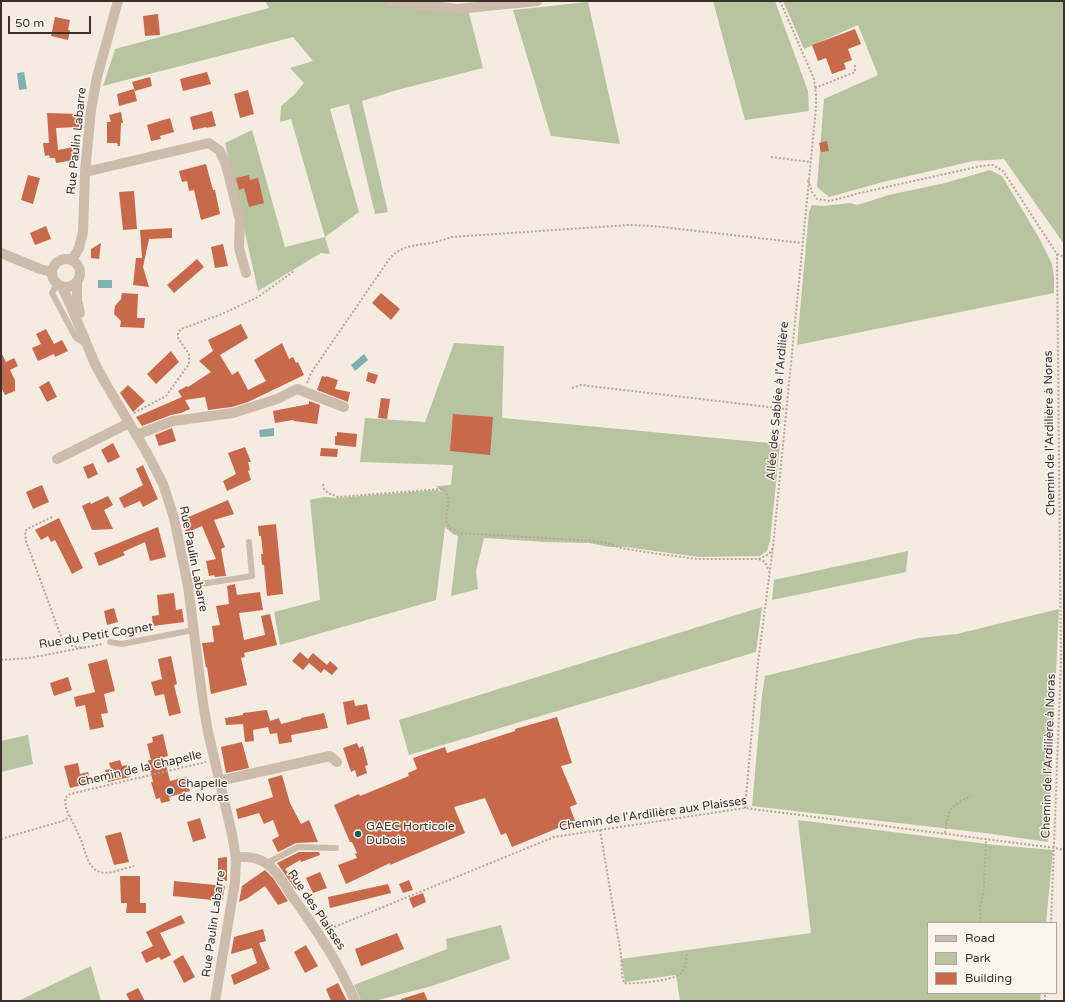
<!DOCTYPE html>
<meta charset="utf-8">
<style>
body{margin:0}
#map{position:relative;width:1065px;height:1002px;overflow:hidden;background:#f4ebe1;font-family:"Varela Round",sans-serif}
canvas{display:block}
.frame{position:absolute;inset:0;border:2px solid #3b302b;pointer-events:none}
.legend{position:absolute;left:927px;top:922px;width:130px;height:72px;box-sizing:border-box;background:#fbf5ee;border:1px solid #aea6a0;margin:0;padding:5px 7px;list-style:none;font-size:12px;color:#3b302b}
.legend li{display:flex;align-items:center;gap:8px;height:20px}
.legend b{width:20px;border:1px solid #aea6a0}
.scale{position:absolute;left:8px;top:16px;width:83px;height:18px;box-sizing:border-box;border:2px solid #3b302b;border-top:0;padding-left:5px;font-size:12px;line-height:14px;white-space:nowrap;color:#3b302b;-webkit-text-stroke:3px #fbf5ee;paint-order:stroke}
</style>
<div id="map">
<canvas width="1065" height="1002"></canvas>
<div class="frame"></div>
<ul class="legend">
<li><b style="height:5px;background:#cdbbac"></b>Road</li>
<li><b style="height:11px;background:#b8c4a0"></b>Park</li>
<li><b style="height:11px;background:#c8694b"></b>Building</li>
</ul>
<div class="scale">50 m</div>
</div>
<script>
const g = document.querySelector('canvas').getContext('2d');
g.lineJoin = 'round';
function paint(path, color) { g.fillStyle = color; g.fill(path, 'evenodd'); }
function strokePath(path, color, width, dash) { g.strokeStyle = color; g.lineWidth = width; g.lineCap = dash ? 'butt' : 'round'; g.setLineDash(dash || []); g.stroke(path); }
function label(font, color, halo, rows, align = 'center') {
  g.font = font + ' "Varela Round",sans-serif'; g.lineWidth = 3; g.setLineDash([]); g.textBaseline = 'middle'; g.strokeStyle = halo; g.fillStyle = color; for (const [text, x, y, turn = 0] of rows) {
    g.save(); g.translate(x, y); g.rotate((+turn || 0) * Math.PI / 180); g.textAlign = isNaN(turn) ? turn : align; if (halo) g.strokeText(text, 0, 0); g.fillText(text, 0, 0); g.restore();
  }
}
paint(new Path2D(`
 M265,1H382L469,13L483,68L397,90L362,101L388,212L375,214L349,104L330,109L359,212L325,237L330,254L321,253L258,291L225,143L252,130L285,247L325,237L291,119L280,122L281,106L294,95L304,83L290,68L313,61L293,37L103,86L115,49L269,8Z
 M713,1H775L808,91L809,111L745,120Z
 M783,1H1064V244L1004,159L973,161L883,182L829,197L817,187L824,99L878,75L858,25L804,49Z
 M588,2L620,144L551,136L513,10Z
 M990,170L1002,176L1038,236L1052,264L1054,277V293L797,345L809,212L812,205L823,206L850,203L857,205L889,195L945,183Z
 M454,343L504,346L502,418L780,444L770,541L767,551L760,556L699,557L625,547H609L589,543L545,542L484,538L476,571L478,589L451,596L458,536L453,534L445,527L436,600L280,645L274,612L320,600L310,500L324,497L337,498L437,490L442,492L436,486L451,485L453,465L360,462L365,418L425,422Z
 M908,551L906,572L772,600L774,580Z
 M762,607L756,652L409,755L399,720Z
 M1059,609L1048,842L985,833L752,806L762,695L765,676L919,638L957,634Z
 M28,735L33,764L1,772V741Z
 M798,820L995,845L1053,850L1046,923H928V993H1041L1040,1001H680L676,975L625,982L621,959L811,933Z
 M501,925L510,959L432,986L374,1001H361L354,985L447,949L446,939Z
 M91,966L101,1001H20V1000Z`), '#b8c4a0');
paint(new Path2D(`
 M24,72L27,89L19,90L17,73Z
 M98,280H112V288H98Z
 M364,354L368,360L355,371L351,365Z
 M274,428V436L260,437L259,430Z`), '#7fb0b2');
paint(new Path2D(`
 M158,14L160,35L145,36L143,16Z
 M55,17L70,20L68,30H70L68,40L51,36Z
 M855,29L861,44L848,49L852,60L844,63L846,69L832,74L826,58L818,61L812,45Z
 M207,72L211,84L183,91L180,79Z
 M150,77L152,86L135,91L132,82Z
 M134,89L137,101L119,106L117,94Z
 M248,90L254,114L240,118L234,94Z
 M212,111L216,126L206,128V127L193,130L190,117Z
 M121,112L123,123H121L120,146H118L117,143H107V122H111L109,115Z
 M47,113L80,114V127L56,128L58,150L80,146V159L56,163L55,158H50L49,155L45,156L43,143H49Z
 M170,118L174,132L160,136L161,139L151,141L147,125Z
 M827,141L829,151L821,152L819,143Z
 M206,164L213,190H215L220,214L201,220L194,190L189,191L187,181L182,182L179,171Z
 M28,175L40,178L33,204L21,200Z
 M249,175L250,180L258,178L264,203L249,207L244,188L239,190L236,178Z
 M134,191L137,229L123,230L119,192Z
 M46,226L51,239L35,245L30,233Z
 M172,228V238L149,239L143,267L149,287L133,285L136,258H142L140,230Z
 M101,243L99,259L91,258V249Z
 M223,244L228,266L215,268L211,247Z
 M197,259L204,267L174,293L167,285Z
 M122,293L138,294L137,318H145L144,328L120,327L121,321L114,314L115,306L121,299Z
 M381,293L400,309L391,320L372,303Z
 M241,324L248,338L220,355L232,375L238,371L248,390L266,381L254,360L282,343L289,359L293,357L296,363L298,362L304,375L248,402L232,407L208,410L205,397L185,400L190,409L181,413L171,415L142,426L136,417L182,397L178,391L187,386L188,387L211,372L199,361L213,351L208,340Z
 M46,329L54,344L62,340L68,351L55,357L54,354L38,361L32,348L41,344L36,334Z
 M171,351L179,362L156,384L147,374Z
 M1,352L6,362L14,358L18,366L10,370L15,380V391L5,395L1,387Z
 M368,372L378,375L375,384L366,381Z
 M322,376L326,377V376L338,380L335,389L350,392L348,402L317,390Z
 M49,381L57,397L47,402L39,387Z
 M128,385L145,401L133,412L120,393Z
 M381,398L390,399L387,419L378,418Z
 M309,401L320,405L317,424L294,421L293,420L275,423L273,411L309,404Z
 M453,414L493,417L490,455L450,451Z
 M172,428L176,441L159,446L155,435Z
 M337,432L357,434L356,447L335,445V436H337Z
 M113,443L120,457L108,463L101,450Z
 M245,447L251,462H248L250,470L248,471L251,480L227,491L223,481L236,474L228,453Z
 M321,448L338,449L337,457L320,456Z
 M93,463L98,474L88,479L83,467Z
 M143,465L158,499L143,507L140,501L124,508L119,498L143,485L136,469Z
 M42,485L49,502L33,509L26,492Z
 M108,496L113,505L104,510L113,529L92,530L82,506L90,502L91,504Z
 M228,500L234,514L214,520L225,547L221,549L226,576L215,577L214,575L209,576L206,561L216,559L202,526L186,533L184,519Z
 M59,518L83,568L72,574L55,540L51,542L48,536L41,540L35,530Z
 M276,524L283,594L267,596L264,565H262L261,554H263L261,536H259L258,526Z
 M158,527L166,557L150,561L145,542L123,552L125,555L99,566L94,553Z
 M235,584L237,595L260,592L263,610L239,613L244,640L265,635L261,616L270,614L277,645L244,653L245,657L241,658L247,685L211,694L207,667L206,668L202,643L214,642L212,626L220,625L216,606L229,604L227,586Z
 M174,593L176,610L182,609L184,622L153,626L152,616L159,615L157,595Z
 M114,608L118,622L107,625L104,611Z
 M300,652L308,659L313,653L327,665L330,661L338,668L332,675L324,669L321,673L309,663L303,670L292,661Z
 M171,656L177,684L174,685L181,713L169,716L164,694L155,696L151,682L162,679L158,659Z
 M107,659L115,691L104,694L108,713L101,714L104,727L90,730L85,705L76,707L74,697L95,692L88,664Z
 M68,677L72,690L54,696L50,683Z
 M354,700L355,706L367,704L370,719L347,725L343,702Z
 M267,710L270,721L279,718L281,724L301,719V718L324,713L328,728L291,735L292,742L279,744L277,733L270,734L268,727L253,730L254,741L245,742L243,724L226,725L225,718L243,715V713Z
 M557,717L572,763L561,766L577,804L570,807L575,821L512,847L506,833L501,835L485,798L454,807L465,833L390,865V863L346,884L338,865L357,858L355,854L357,853L352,842H350L334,805L359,794L360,796L409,776L408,773L417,769L413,758L445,747L447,753L515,731V729Z
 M163,734L168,756L164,757L170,781L186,777L190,791L169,797L170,801L161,803L160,798L156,799L151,782H153L148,760H151L147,744L153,742L152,737Z
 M242,742L249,768L226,773L221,747Z
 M357,743L359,748L363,746L368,765L365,766L367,773L357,777L355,770L351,772L343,748Z
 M120,760L122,766L127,765L130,777L108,782L105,770L111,769L109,763Z
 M78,763L80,774L88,772L91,783L70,788L64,766Z
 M282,775L290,803L301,824L309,820L318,842L296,843L278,852L272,840L279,836L273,820L264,824L259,813L238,819L236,809L273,797L268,779Z
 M200,818L206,838L193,842L187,822Z
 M121,832L129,862L114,865L105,836Z
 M299,852H319L320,855L301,862L300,860L285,869L299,887L296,890L277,863Z
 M227,857V881L218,879V858Z
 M265,870L273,878L288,901L278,905L265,886L248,898L239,902L242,886Z
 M320,872L327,888L313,893L306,878Z
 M120,876H140V903H146V913H126L127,903H121Z
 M409,880L413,890L403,893L399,884Z
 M174,881L225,886L222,901L173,896Z
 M388,884L391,893L330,908L328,897Z
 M423,893L426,902L413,908L409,898Z
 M181,915L185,923L160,933L171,955L161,960L159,957L146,963L141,952L153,946L146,932Z
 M263,929L266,941L259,943L270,969L234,985L231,975L257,963L252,948L231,954L234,937Z
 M397,933L404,949L361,966L355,949Z
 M306,945L318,966L305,973L294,952Z
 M183,955L195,977L184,983L173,961Z
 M338,983L347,1001H331L326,989Z
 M138,988L145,1001H130L126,994Z
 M424,992L428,1001H401V999Z`), '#c8694b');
strokePath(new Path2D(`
 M815,88L855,72V65
 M771,157L810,162
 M808,180L812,192L817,199L830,201L860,193L981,166L993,165L1003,171L1057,254L1061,661L1051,923
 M1057,254L1064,257
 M307,383L311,373L390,258C400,247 410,246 424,244C434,243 443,240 452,237L628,225L653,226L802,243
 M572,388L581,385L786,409
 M134,413L166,396L189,364V354L178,338V333L181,329L222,314L258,297L294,271
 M323,484L324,489L328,493L338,497L442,489C460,500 431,524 460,533L593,541L606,543L621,548L645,552L697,559H759L769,554L773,548
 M52,517L27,529L25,532L26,541L62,639C68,646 75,647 84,648
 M759,559L765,562L769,571
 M1,660L29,658L103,644
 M745,808L758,662L773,547L816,108V94L814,79L780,1
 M69,815C73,823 77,830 80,838C85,848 87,869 100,872C110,875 124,868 134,866
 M600,830L621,955L622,975L624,983C635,984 671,981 680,974C686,969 686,960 687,953
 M945,833C949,808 948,808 971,796
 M1,839L66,820L69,815L66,808L65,798L70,794L206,762
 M981,923L980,908L984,888L986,839
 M327,930L554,837L745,808L1055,848L1064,850
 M1045,1001V993`), '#b9a596', 2, [2, 2]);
strokePath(new Path2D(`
 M57,284L52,293L76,338L86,344
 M188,586L252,576L249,542
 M110,642L122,644L193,630
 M265,864L298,847L336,848`), '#cdbbac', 6);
strokePath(new Path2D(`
 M392,1L457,9L537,1
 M85,172L209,143L220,151L226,165L240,220L239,248L246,273
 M1,253L40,269L52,272
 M136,435L173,421L233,413L277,399L297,389L344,407
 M57,459L129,423
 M219,781L330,756L337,762
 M236,858C249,855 263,859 272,868C280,876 286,887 292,896C316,929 339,963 355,1001`), '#cdbbac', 10);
strokePath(new Path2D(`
 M52 273a14 14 0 1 1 28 0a14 14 0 1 1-28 0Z
 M72,260L79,248L83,232L85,172L91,110L97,77L118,1
 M77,282V300L80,313
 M62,287L70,304L95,364L106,384L147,453L163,484L174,518L188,586L203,703L208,732L232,834L236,858L235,882L215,1001`), '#cdbbac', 10);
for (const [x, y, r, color] of [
 [170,791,4,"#1f5a5e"],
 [358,834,4,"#1f5a5e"]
]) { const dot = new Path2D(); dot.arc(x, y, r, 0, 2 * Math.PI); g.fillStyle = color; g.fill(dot); strokePath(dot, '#fbf5ee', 1.5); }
label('12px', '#3b302b', '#fbf5ee', [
 ["Rue Paulin Labarre",77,141,-84],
 ["Allée des Sablée à l'Ardilière",778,401,-85],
 ["Chemin de l'Ardilière à Noras",1050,433,-91],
 ["Rue Paulin Labarre",193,559,79],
 ["Rue du Petit Cognet",96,636,-9],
 ["Chemin de l'Ardilière à Noras",1049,756,-88],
 ["Chemin de la Chapelle",140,769,-13],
 ["Chemin de l'Ardilière aux Plaisses",653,814,-8],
 ["Rue des Plaisses",316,910,56],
 ["Rue Paulin Labarre",214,924,-82]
]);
label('12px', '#3b302b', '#fbf5ee', [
 ["Chapelle",178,784],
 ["de Noras",178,798],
 ["GAEC Horticole",366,827],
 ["Dubois",366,841]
], 'left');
</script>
